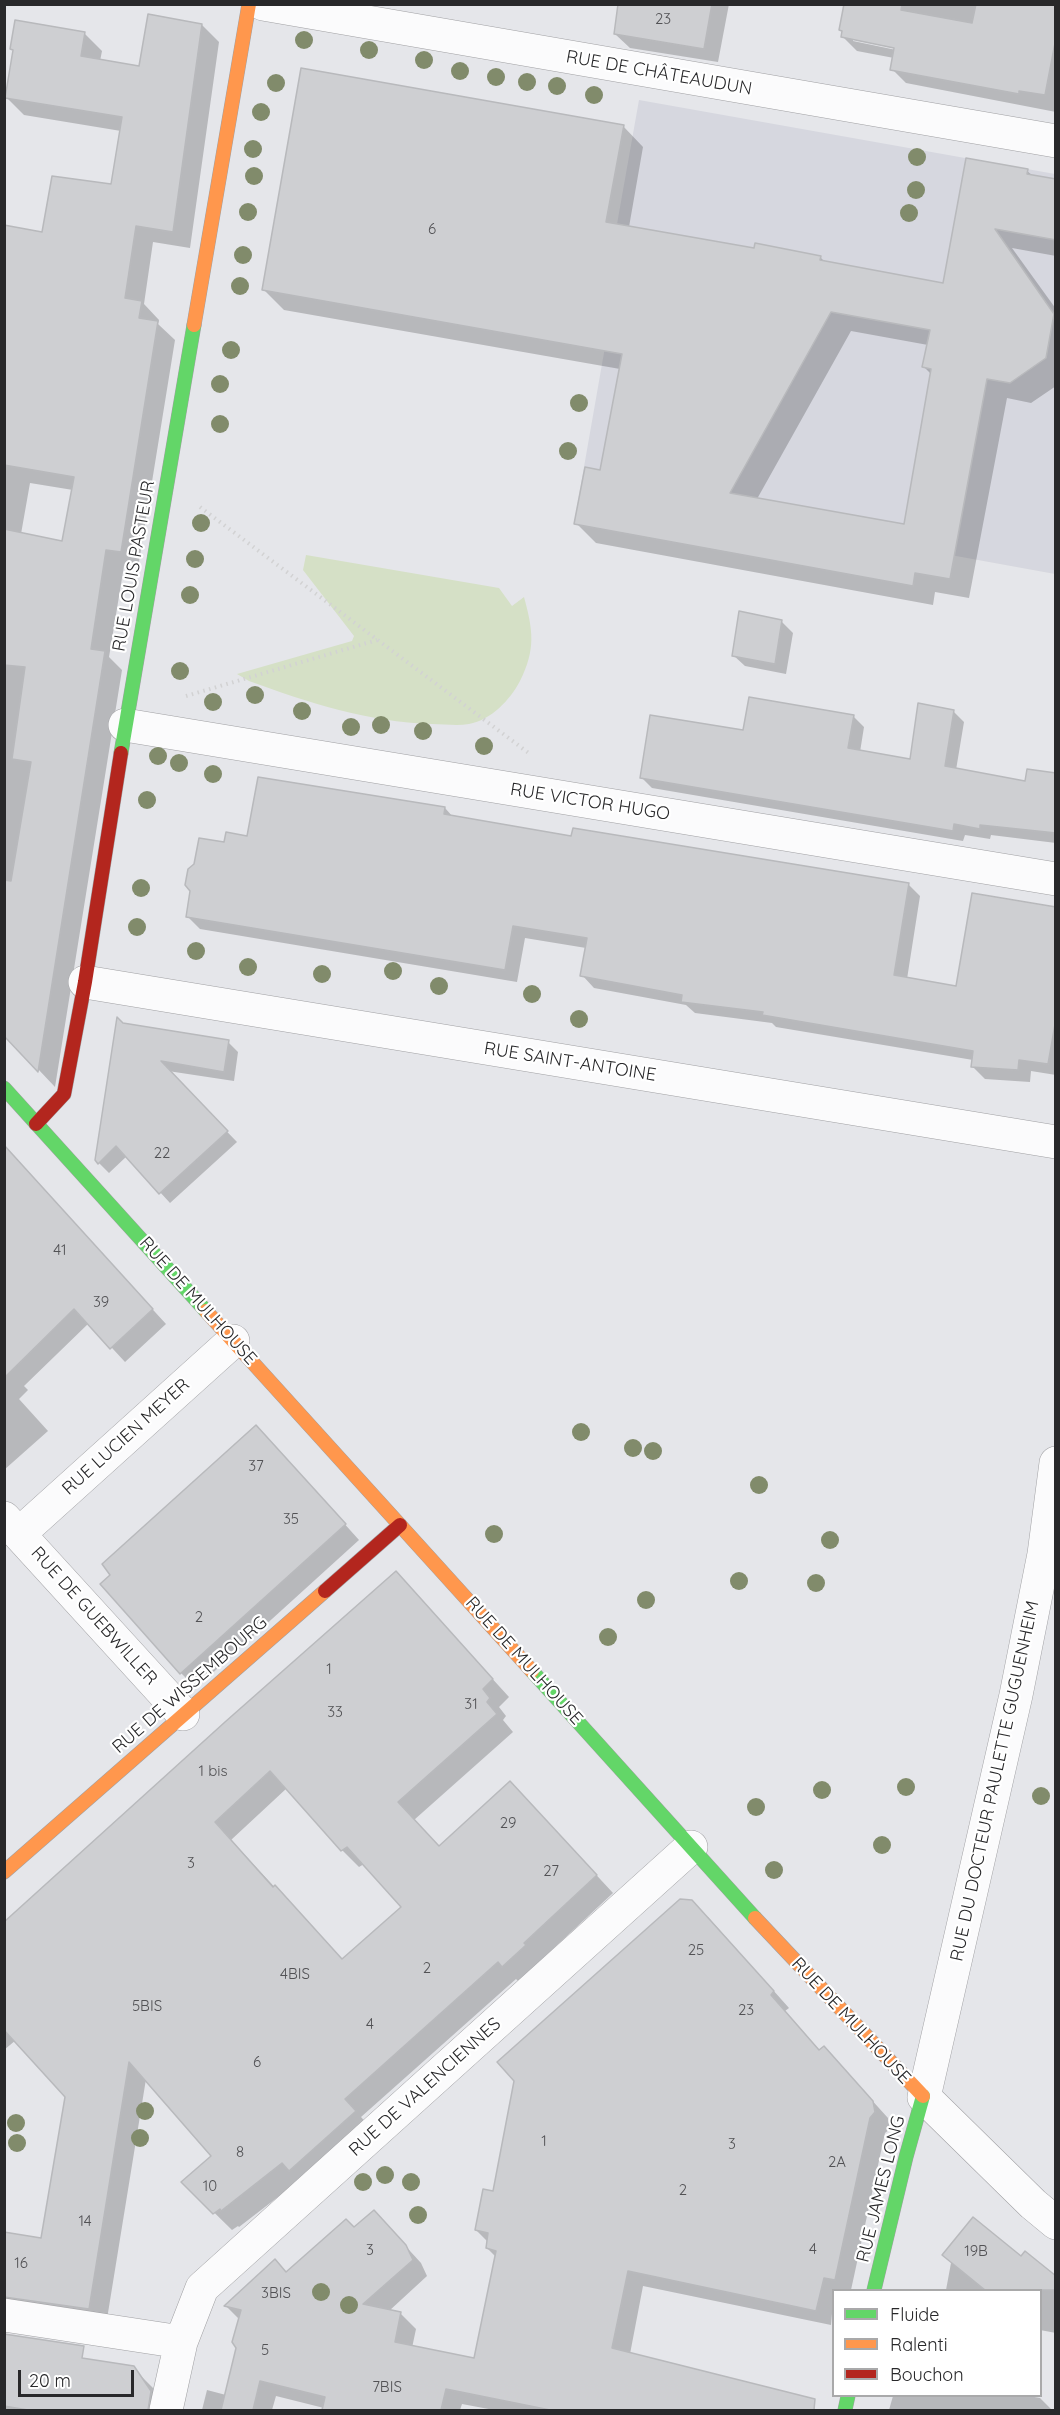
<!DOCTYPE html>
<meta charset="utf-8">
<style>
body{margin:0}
#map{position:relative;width:1060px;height:2415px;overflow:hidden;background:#e5e6ea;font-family:Quicksand,sans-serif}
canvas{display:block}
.frame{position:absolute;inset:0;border:6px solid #28282a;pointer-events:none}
.legend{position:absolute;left:832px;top:2289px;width:210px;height:108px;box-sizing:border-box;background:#fff;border:2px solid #a9a9aa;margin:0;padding:8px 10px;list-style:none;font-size:18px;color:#28282a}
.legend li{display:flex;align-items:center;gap:12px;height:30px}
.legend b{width:30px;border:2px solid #a9a9aa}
.scale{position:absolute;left:18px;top:2370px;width:116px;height:27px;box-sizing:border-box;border:3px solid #28282a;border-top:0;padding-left:8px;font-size:18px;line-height:21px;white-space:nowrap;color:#28282a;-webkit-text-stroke:4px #fff;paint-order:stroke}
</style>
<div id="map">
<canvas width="1060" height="2415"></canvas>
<div class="frame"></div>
<ul class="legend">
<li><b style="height:8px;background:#63d668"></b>Fluide</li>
<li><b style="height:8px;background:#ff974d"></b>Ralenti</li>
<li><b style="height:8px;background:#b3261e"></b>Bouchon</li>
</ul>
<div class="scale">20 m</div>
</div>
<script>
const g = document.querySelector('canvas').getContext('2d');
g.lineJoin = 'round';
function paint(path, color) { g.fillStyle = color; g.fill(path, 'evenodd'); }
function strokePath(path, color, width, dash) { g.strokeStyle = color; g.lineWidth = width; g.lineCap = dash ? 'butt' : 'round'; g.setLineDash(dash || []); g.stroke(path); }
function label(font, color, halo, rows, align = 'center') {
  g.font = font + ' Quicksand,sans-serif'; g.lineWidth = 4.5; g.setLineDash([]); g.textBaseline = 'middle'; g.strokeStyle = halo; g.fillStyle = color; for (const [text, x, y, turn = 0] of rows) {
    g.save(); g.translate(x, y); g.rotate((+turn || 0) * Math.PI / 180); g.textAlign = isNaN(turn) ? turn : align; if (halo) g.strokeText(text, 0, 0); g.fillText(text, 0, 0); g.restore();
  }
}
paint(new Path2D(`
 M639,100L1055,174V574L901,546L574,524L626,227L617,224Z`), '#d6d7df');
paint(new Path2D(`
 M306,555L499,588L512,606L524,597C533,630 536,649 520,681C510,700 491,720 469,724C457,726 444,724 432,724C368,722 309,703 249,681L237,674L352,641L354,636L303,570Z`), '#d5e0c6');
paint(new Path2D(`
 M620,4H729L718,62L630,48L615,34Z
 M846,4H1056V112L906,83L892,69L894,58L857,51L843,37V33L840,30ZM853,38L901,48V51L853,41Z
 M202,25L219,42L190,248L153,242L144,304L159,320L158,324L175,340L138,568L124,566L109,657L122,670L55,1087L4,1033V227L43,234L112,186L121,131L24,115L7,98L84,33L102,51L100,61L141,68ZM30,483L73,490L64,543L21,534Z
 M623,126L643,147L629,227L755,249L820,257L825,262L944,285L1027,171L1033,176L1056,181V256L1012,248L1056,309V386L1031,403L1007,398L969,598L935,592L933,605L596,543L576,523L602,471L620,369L284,310L264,290ZM851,331L928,345L924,367L932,375L905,526L757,499Z
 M782,622L793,633L786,674L745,666L733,655Z
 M953,711L964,722L956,770L1027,783L1056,775V843L991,835L990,839L965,835L963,841L652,788L641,777L744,732L853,716L864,727L860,752L911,760Z
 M445,808L453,817L572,837L908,884L920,896L907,979L957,988L1056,908V1075L1031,1071L1030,1082L985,1079L972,1066L973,1060L776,1027L772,1023L695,1013L686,1005L594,988L582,975L586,948L525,938L517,982L200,929L188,917L225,843L249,838Z
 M123,1025L228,1042L238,1052L234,1081L168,1071L237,1142L170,1203L127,1156L109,1173L96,1160Z
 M4,1147L166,1324L125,1362L89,1323L24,1386L28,1390L19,1399L48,1431L4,1470Z
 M271,1442L359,1540L196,1688L181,1673L112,1575Z
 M396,1573L509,1697L499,1707L506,1716L503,1720L513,1732L414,1820L439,1847L527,1800L613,1893L540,1961L542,1963L520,1983L516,1979L361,2117L372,2129L300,2180L239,2227L238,2226L232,2230L183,2182L213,2156L146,2079L107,2319L4,2302V2234L42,2239L67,2096L16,2040L4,2050V1923ZM287,1788L342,1850L359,1867L364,1864L403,1907L343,1961L231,1840Z
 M708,1917L789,2008L785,2011L820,2051L839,2064L888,2118L890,2129L885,2133L851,2290H834L831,2325L643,2286L630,2354L794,2395L809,2410H494L462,2404L460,2410H324V2408L276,2396L272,2410H202L207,2390L226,2395L237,2347L240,2320L226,2306L287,2273L354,2229L389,2228L421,2263L427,2276L389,2311L400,2313L416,2329L412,2348L475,2360L496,2257L487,2248L488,2242L476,2230L494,2193Z
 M1022,2258L1056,2278V2333L1040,2330V2290H946L951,2263Z
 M4,2348L133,2368L160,2395L171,2410H4Z
 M893,2396H1029L1040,2398L1052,2410H889Z`), '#0003');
const building = new Path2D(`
 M618,4H712L704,49L614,34Z
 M844,4H902L901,10L972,23L976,4H1056V38L1045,95L1019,91V94L890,70L894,48L841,37L842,31L839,30Z
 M148,14L202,24L173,232L136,226L125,298L142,301L139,318L158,321L121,552L106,550L91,649L105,651L38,1072L4,1036V880L11,881L31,762L12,759L25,667L4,665V529L62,541L74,477L4,465V225L42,232L52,176L111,184L122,117L5,98L13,50L10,49L15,20L85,32L81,56L139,66Z
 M301,68L624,125L606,222L754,248L755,243L821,256L820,260L943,283L966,158L1028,169L1027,174L1056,179V240L995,229L1054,314L1046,358L1010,383L987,379L950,579L915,573L913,586L574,524L585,467L600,470L622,354L262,290ZM831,312L930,330L922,367L931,369L904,524L730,493Z
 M739,611L782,620L775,664L732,656Z
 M749,697L854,715L848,748L910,759L918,703L954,710L945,766L1025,781L1027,769L1056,773V833L980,825V829L954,824L953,831L640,778L650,715L743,730Z
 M258,777L445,807L444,814L571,836L573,828L909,883L894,975L956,986L972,893L1056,907V1019L1048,1064L1019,1060L1018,1070L971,1067L973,1051L762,1015L763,1012L681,1002L682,995L580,976L587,938L513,926L505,970L186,917L190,891L185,885L188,869L194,864L199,838L224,842L226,832L247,836Z
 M117,1017L123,1023L229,1040L224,1072L161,1061L228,1131L159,1194L116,1146L98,1164L95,1160Z
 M4,1145L153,1309L110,1349L74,1309L4,1378Z
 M256,1425L346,1524L180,1674L100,1584L110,1575L102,1564Z
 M396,1571L493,1679L483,1689L490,1698L487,1702L497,1714L398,1802L439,1846L510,1781L597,1875L524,1943L526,1945L502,1967L498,1962L345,2099L356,2111L289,2171L282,2163L221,2211L220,2209L213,2214L181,2182L211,2156L129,2062L89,2309L4,2297V2232L41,2238L65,2097L4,2030V1922L225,1722ZM270,1771L341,1851L347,1847L401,1907L342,1959L275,1885L273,1887L215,1822Z
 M680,1899L692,1900L774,1991L771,1995L819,2050L824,2046L873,2101L875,2112L870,2118L835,2280L824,2278L816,2311L628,2271L612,2348L815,2399L814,2410H550L446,2389L441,2410H322L325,2397L260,2381L253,2410H221L236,2348L232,2342L241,2310L224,2306L275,2259L286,2272L346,2219L354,2227L374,2210L406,2245L413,2260L363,2304L401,2312L395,2342L474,2358L496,2251L486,2248L488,2233L475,2230L483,2189L493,2191L514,2081L497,2062Z
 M973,2217L1021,2256L1025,2251L1056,2276V2290H985L942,2255Z
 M4,2334L84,2346L82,2358L134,2366L151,2391L148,2410H28L4,2406Z`);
paint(building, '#cecfd2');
strokePath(building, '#b8b9bc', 1.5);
const street = new Path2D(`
 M263,4L1056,141
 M125,725L1056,879
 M85,982L1056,1142
 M1056,1463L1044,1554L1016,1695L924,2097L1033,2204L1056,2223
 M4,1518L183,1714
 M19,1534L233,1341
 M4,2315L181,2342
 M166,2410L181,2342L202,2288L691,1847`);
const fast = new Path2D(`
 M121,753L194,325
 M4,1088L206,1311
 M532,1671L755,1918
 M874,2290L906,2157L923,2096
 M845,2410L848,2396`);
const slow = new Path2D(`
 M194,325L249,4
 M206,1311L532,1671
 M4,1872L325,1591
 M755,1918L923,2096`);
const jam = new Path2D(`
 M36,1124L64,1094L85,982L121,753
 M325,1591L400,1525`);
strokePath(street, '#a0a0a3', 34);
strokePath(fast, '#a0a0a3', 15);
strokePath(slow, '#a0a0a3', 15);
strokePath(jam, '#a0a0a3', 15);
strokePath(new Path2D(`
 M200,507L530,754
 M186,696L377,640`), '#d2d2d3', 4, [1.5, 4.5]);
strokePath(street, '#fbfbfc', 33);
strokePath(fast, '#63d668', 14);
strokePath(slow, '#ff974d', 14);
strokePath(jam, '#b3261e', 14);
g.fillStyle = '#818b6b';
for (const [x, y] of [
 [304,40],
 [369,50],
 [424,60],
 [460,71],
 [496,77],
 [527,82],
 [276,83],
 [557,86],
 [594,95],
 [261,112],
 [253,149],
 [917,157],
 [254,176],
 [916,190],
 [248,212],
 [909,213],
 [243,255],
 [240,286],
 [231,350],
 [220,384],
 [579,403],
 [220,424],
 [568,451],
 [201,523],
 [195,559],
 [190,595],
 [180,671],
 [255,695],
 [213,702],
 [302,711],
 [381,725],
 [351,727],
 [423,731],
 [484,746],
 [158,756],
 [179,763],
 [213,774],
 [147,800],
 [141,888],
 [137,927],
 [196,951],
 [248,967],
 [393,971],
 [322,974],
 [439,986],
 [532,994],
 [579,1019],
 [581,1432],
 [633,1448],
 [653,1451],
 [759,1485],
 [494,1534],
 [830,1540],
 [739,1581],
 [816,1583],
 [646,1600],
 [608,1637],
 [906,1787],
 [822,1790],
 [1041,1796],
 [756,1807],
 [882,1845],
 [774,1870],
 [145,2111],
 [16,2123],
 [140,2138],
 [17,2143],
 [385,2175],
 [363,2182],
 [411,2182],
 [418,2215],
 [321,2292],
 [349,2305]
]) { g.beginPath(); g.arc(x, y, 9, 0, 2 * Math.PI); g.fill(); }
label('15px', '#525255', null, [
 ["23",663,19],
 ["6",432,229],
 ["22",162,1153],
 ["41",60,1250],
 ["39",101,1302],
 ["37",256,1466],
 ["35",291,1519],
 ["2",199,1617],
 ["1",329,1669],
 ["31",471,1704],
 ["33",335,1712],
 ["1 bis",213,1771],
 ["29",508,1823],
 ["3",191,1863],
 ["27",551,1871],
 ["25",696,1950],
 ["2",427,1968],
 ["4BIS",295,1974],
 ["5BIS",147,2006],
 ["23",746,2010],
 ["4",370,2024],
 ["6",257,2062],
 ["1",544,2141],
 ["3",732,2144],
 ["8",240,2152],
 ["2A",837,2162],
 ["10",210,2186],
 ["2",683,2190],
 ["14",85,2221],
 ["4",813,2249],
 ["3",370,2250],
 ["19B",976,2251],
 ["16",21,2263],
 ["3BIS",276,2293],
 ["5",265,2350],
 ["7BIS",387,2387]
]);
label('18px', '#28282a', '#fff', [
 ["RUE DE CHÂTEAUDUN",659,73,10],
 ["RUE LOUIS PASTEUR",134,566,-80],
 ["RUE VICTOR HUGO",590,802,9],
 ["RUE SAINT-ANTOINE",570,1062,9],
 ["RUE DE MULHOUSE",198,1301,48],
 ["RUE LUCIEN MEYER",126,1437,-42],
 ["RUE DE GUEBWILLER",94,1616,48],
 ["RUE DE MULHOUSE",524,1661,48],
 ["RUE DE WISSEMBOURG",190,1685,-41],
 ["RUE DU DOCTEUR PAULETTE GUGUENHEIM",995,1781,-78],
 ["RUE DE MULHOUSE",851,2021,47],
 ["RUE DE VALENCIENNES",425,2087,-42],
 ["RUE JAMES LONG",881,2189,-76]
]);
</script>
